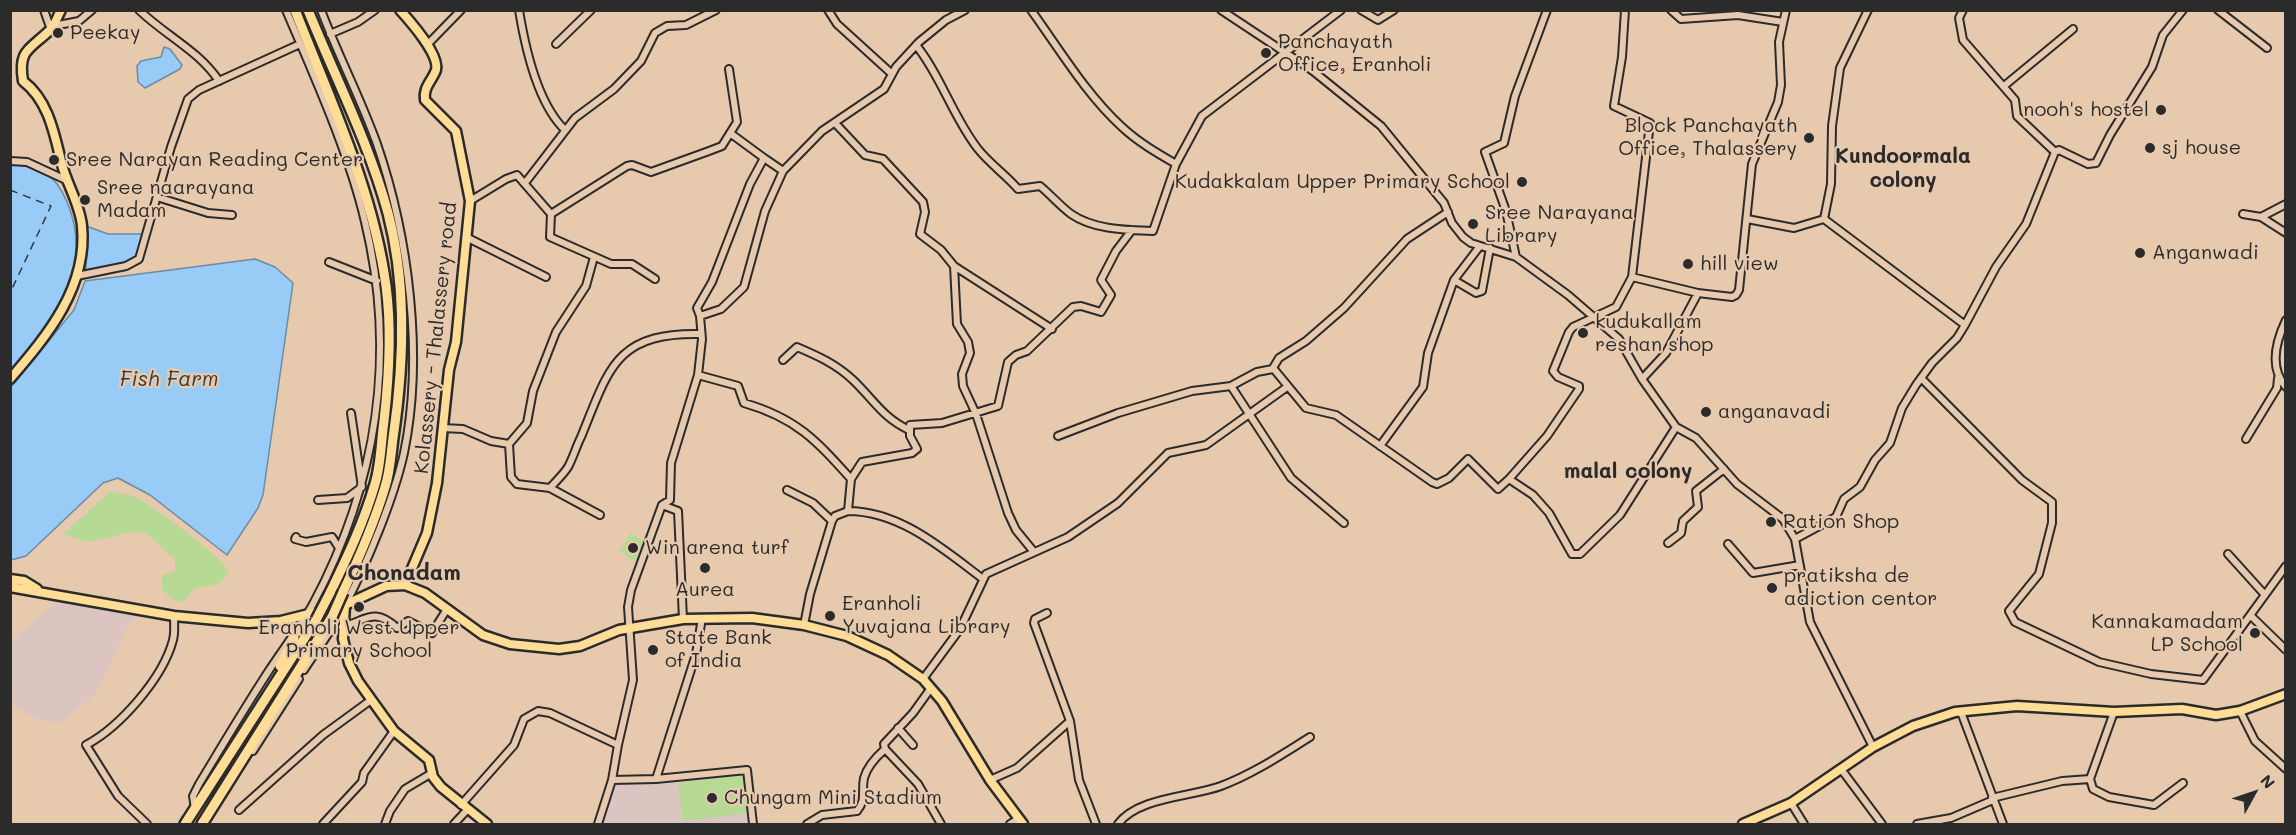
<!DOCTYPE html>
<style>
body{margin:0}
#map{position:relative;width:2296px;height:835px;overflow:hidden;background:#e7caae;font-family:Mali,sans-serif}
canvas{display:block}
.frame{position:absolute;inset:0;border:12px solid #2b2b2b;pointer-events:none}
.north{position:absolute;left:2224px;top:763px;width:60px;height:60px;-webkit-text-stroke:4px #e7caae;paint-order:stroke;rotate:50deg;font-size:16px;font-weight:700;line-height:24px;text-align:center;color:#2b2b2b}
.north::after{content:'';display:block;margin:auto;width:21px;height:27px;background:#2b2b2b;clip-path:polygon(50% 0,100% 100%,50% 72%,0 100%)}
</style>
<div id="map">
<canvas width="2296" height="835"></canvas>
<div class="frame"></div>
<div class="north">N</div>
</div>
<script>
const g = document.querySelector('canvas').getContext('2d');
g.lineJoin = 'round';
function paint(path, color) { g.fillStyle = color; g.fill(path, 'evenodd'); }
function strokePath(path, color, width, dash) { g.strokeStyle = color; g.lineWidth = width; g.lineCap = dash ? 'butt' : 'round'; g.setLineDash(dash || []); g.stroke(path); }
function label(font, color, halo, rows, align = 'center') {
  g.font = font + ' Mali,sans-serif'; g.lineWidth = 4.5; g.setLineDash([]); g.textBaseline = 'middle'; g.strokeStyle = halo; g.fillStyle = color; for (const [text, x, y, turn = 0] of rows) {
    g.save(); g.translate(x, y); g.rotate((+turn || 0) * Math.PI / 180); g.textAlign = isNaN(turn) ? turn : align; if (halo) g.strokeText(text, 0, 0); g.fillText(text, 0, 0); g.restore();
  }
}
paint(new Path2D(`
 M59,599L141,613L128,626L95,695L59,724L37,719L17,708L11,698L10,642Z
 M743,772L749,824H601L613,784L665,783Z`), '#dcc5c0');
paint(new Path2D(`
 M111,491C119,495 130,493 138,498C155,508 223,557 229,572L218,584L194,589L183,602L172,599L162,589V575L175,572V560L149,535L136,531L89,542L63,534Z
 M631,533L648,544L636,563L619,551Z
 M742,775L747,813L683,821L678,783Z`), '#b6d993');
const water = new Path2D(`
 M164,47L170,49L182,65L180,69L145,88L138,82L137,66L141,61L161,57Z
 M11,164C41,167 55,173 67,202C96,270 51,322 11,374Z
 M86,226L108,234H143L134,261L86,270Z
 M255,259L275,267L293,283L263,495L258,508L227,555L150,495L118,478L103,483L26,556L11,560V387L74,310L85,281Z`);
paint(water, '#98cbf5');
strokePath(water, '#6c8ba4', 1.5);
strokePath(new Path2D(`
 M10,190L51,206L10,293`), '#363b3f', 1.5, [8, 6]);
const minor = new Path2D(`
 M44,10L51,30
 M139,10C166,36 198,50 219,81
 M519,10C525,47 537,103 565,130
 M828,10L837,24L892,74
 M1031,10C1060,50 1086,94 1122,127C1138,142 1157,153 1176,164
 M1221,10L1313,71L1381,126L1444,203L1452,223L1463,237L1471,243L1516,257L1568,295L1619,339L1642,379L1676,427L1696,438L1737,484L1783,519L1795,539L1810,622L1873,747
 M1361,10L1378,20L1394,10
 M1625,10L1622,57L1614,106L1650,123L1632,277L1698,293
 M1671,10L1681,19L1738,15L1783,22
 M1963,10L1959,18L1963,40L2015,100L2017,116L2055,152
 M2218,10L2267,48
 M53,26L79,21L92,10
 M330,34L358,22L375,10
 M556,44L591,10
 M427,45L461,10
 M916,45C941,76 953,117 978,149C990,164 1006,175 1018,189L1040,186C1051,195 1060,206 1071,214C1094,230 1127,230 1153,231L1176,164L1202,116L1341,10
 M2004,86L2073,29
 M835,123L865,155L883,159L923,202L925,212L920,234L941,250L954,266L957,324L968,342L970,353L962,374L963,386L976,414L1008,513L1016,530L1034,552
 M730,133L764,158
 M10,161L27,162L66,180
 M525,183L575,118L614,89L641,61L655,33L667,26L686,25L716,10
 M157,197L208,213L232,215
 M470,201L506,179L517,175L551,214L550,237L611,264H632L655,279
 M2286,204L2261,217L2286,233
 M1448,212L1407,239L1344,308L1306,341L1279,358L1273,368L1306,408L1336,415L1432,482L1437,484L1449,478L1468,459L1498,489L1509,479
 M551,214L627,166L632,165L651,172L709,151L722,146L737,122L729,69
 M2243,214L2261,217
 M1747,219L1794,228L1824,219
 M466,237L546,277
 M594,257L586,286L556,332L533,391L527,423L509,444L511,477L517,484L550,488L600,515
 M1516,257L1506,211L1485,152L1504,143L1515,96L1547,10
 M329,262L377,281
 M954,266L1052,329
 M77,276L126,266L139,259L171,147L188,99L199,90L300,44
 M1632,277L1616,307L1573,327L1569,332L1553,371L1558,377L1579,386V389L1547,436L1509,479L1533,495L1549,513L1572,554H1580L1620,515L1676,427
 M1454,280L1476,293L1482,291L1490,248
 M700,316L697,308L712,282L750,184L764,158L783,171
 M2286,320C2276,341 2269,368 2286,387
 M1965,325L1996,267L2026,224L2055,152L2059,150L2088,164L2096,163L2110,135L2152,67L2163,35L2183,10
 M783,360L797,347C818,356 836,364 853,380C874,400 882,417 909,430
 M698,375L702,339L700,316L721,309L744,287L765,211L783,171L822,131L884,89L896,67L919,42L946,20L965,10
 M1921,378L2022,480L2052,502V523L2039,574L2009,611L2015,622L2099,662L2151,674L2203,680L2286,566
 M1642,379L1666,353L1698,293L1732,297L1736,295L1739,290L1752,164L1778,102L1781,85L1779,42L1786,10
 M1231,386L1291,478L1344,523
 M442,428L463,429L491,441L509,444
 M1058,436L1118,413L1192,391L1231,386L1257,372L1273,369
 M2246,439L2277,388L2278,378
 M1380,446L1423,387L1428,353L1454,280L1480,246
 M851,479L862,462L912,453L917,449L910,436V425L942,423L998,406L1008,362L1016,355L1027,351L1073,307L1081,306L1101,312L1111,295L1101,280L1116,251L1132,230
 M550,488C556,481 563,475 568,467C573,458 576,447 581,437C609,369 615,332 701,334
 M787,490L813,503L832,521
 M318,500L347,498L362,487L351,413
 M848,511C900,511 943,549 983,579
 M296,537L295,539L306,542L332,537L339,548
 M1795,539L1836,517L1844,499L1860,487L1875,460L1890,443L1902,408L1916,385L1932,363L1957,338L1965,325L1824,219L1831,184L1832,126L1840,68L1868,10
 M1668,543L1681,533L1683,521L1698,507L1696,491L1724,469
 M1728,544L1753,573L1800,565
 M2228,554L2265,595
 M2251,616L2286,650
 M683,619L678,511L662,505L670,500L671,463L698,375L738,386L744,403C796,418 816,440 851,479L848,511L835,516L832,521L810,594L804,625
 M342,627C367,620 374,607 397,628L408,621L432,633L447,609
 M304,670C318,648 334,628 345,605C367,564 394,498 404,453C424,356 409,237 377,144C361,99 338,55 321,10
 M923,679L960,629L986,574L1068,537L1118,503L1168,453L1206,445L1287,387
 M2240,711L2255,741L2286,769
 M1961,712L2003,824
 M1070,721L1079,780L1096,824
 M898,728L913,745
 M885,749L918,784L941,824
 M253,751L299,679
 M1841,769L1882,824
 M656,779L747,770L753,824
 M2090,779L2093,789L2109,797L2154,805L2183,783
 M612,780L656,779L696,654L702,618
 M990,780L1017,768L1070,721L1034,623L1035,619L1047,613
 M1992,798L2062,781L2090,779L2114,712
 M1791,803L1804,824
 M461,805L514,745L524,719L538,711L550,713L618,745L633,680L628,607L631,590L662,505
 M195,809L193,796L199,784C222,746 244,709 268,672C283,649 300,627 313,604C377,484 397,355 365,222C349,153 314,76 286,10
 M239,810L323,735L371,700
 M147,824L118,796L86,745C120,727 163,678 173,640C175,633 174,624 174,616
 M323,824L362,782L364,773L394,731
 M385,824L390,811L405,789L432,773
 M454,824L467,810
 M598,824L612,780L618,745
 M807,824L822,815L857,811C867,799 861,792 864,778C867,767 876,757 885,749L884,744L913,713L931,688
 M1010,824L1018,819
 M1118,824C1138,797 1191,797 1221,786C1253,774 1281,755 1310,737
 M1917,824L1951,818L1993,800`);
const major = new Path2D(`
 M400,10C410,21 440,55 436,70C432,81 423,87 425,100L456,131L470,201L456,342L449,370L437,483L427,533L405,585
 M10,379C47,336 88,287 82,226C80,204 66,183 61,161C54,132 48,100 23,81C18,50 29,50 49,31C55,26 57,17 61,10
 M10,579L24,581L37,589
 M10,587L174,616L248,623L281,621L345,605L386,586L405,585L425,593L483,635L510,644L559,649L580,646L619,630L683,619L752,618L804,625L847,636L888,655L923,679L942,701L990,780L1023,824
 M345,605L343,639L349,663L358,681L394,731L429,760L433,777L441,787L487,824
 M1743,824L1791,803L1873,747L1913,726L1955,712L2017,706L2114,712L2182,709L2216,715L2240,711L2286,694`);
const highway = new Path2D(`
 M295,10C330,100 373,190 386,286C392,330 389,377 384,421C381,442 381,465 375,484C364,522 347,558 330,593
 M308,10C335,77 369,143 388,213C407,285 404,364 393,438C391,454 390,472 385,487C374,524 359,558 343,592
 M280,666L293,642L295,631
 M185,824L316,620
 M202,824L332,617`);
strokePath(minor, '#2b2b2b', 10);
strokePath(major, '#2b2b2b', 13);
strokePath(highway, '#2b2b2b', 14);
strokePath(minor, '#e7caae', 6);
strokePath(major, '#ffdd96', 8);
strokePath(highway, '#ffdd96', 9);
const highwayBridge = new Path2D(`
 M332,617L343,592
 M316,620L330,593`);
strokePath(highwayBridge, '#2b2b2b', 14, []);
strokePath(highwayBridge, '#ffdd96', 9);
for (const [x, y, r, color] of [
 [58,33,6,"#2b2b2b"],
 [1266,53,6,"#2b2b2b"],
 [2161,110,6,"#2b2b2b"],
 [1809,138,6,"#2b2b2b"],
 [2150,148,6,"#2b2b2b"],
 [54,160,6,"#2b2b2b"],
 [1522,182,6,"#2b2b2b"],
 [85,200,6,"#2b2b2b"],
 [1473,224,6,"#2b2b2b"],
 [2140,253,6,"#2b2b2b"],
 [1688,264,6,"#2b2b2b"],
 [1583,333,6,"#2b2b2b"],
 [1706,412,6,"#2b2b2b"],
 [1771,522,6,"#2b2b2b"],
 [633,548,6,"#2b2b2b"],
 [705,568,6,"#2b2b2b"],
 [1772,588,6,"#2b2b2b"],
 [359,607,6,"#2b2b2b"],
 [830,616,6,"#2b2b2b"],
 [2255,633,6,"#2b2b2b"],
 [653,650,6,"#2b2b2b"],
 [712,798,6,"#2b2b2b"]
]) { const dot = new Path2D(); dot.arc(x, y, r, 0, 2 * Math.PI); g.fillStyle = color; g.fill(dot); strokePath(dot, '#e7caae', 2); }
label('20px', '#2b2b2b', '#e7caae', [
 ["Peekay",70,33],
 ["Panchayath",1278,42],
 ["Office, Eranholi",1278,65],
 ["nooh's hostel",2149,110,"right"],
 ["Block Panchayath",1797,126,"right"],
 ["Office, Thalassery",1797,149,"right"],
 ["sj house",2162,148],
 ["Sree Narayan Reading Center",66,160],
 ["Kudakkalam Upper Primary School",1510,182,"right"],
 ["Sree naarayana",97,188],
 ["Madam",97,211],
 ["Sree Narayana",1485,213],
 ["Library",1485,236],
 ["Anganwadi",2152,253],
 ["hill view",1700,264],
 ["kudukallam",1595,322],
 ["reshan shop",1595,345],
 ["anganavadi",1718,412],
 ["Ration Shop",1783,522],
 ["Win arena turf",645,548],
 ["pratiksha de",1784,576],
 ["adiction centor",1784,599],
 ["Aurea",705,590,"center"],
 ["Eranholi",842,604],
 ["Yuvajana Library",842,627],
 ["Kannakamadam",2243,622,"right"],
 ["LP School",2243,645,"right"],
 ["Eranholi West Upper",359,628,"center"],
 ["Primary School",359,651,"center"],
 ["State Bank",665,638],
 ["of India",665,661],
 ["Chungam Mini Stadium",724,798]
], 'left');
label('20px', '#2b2b2b', '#e7caae', [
 ["Kolassery - Thalassery road",436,338,-84]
]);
label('bold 21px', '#2b2b2b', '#e7caae', [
 ["Kundoormala",1903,157],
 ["colony",1903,181],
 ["malal colony",1628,472]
]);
label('italic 21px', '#363b3f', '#e7caae', [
 ["Fish Farm",169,380]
]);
label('bold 22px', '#2b2b2b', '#e7caae', [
 ["Chonadam",404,573]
]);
</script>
